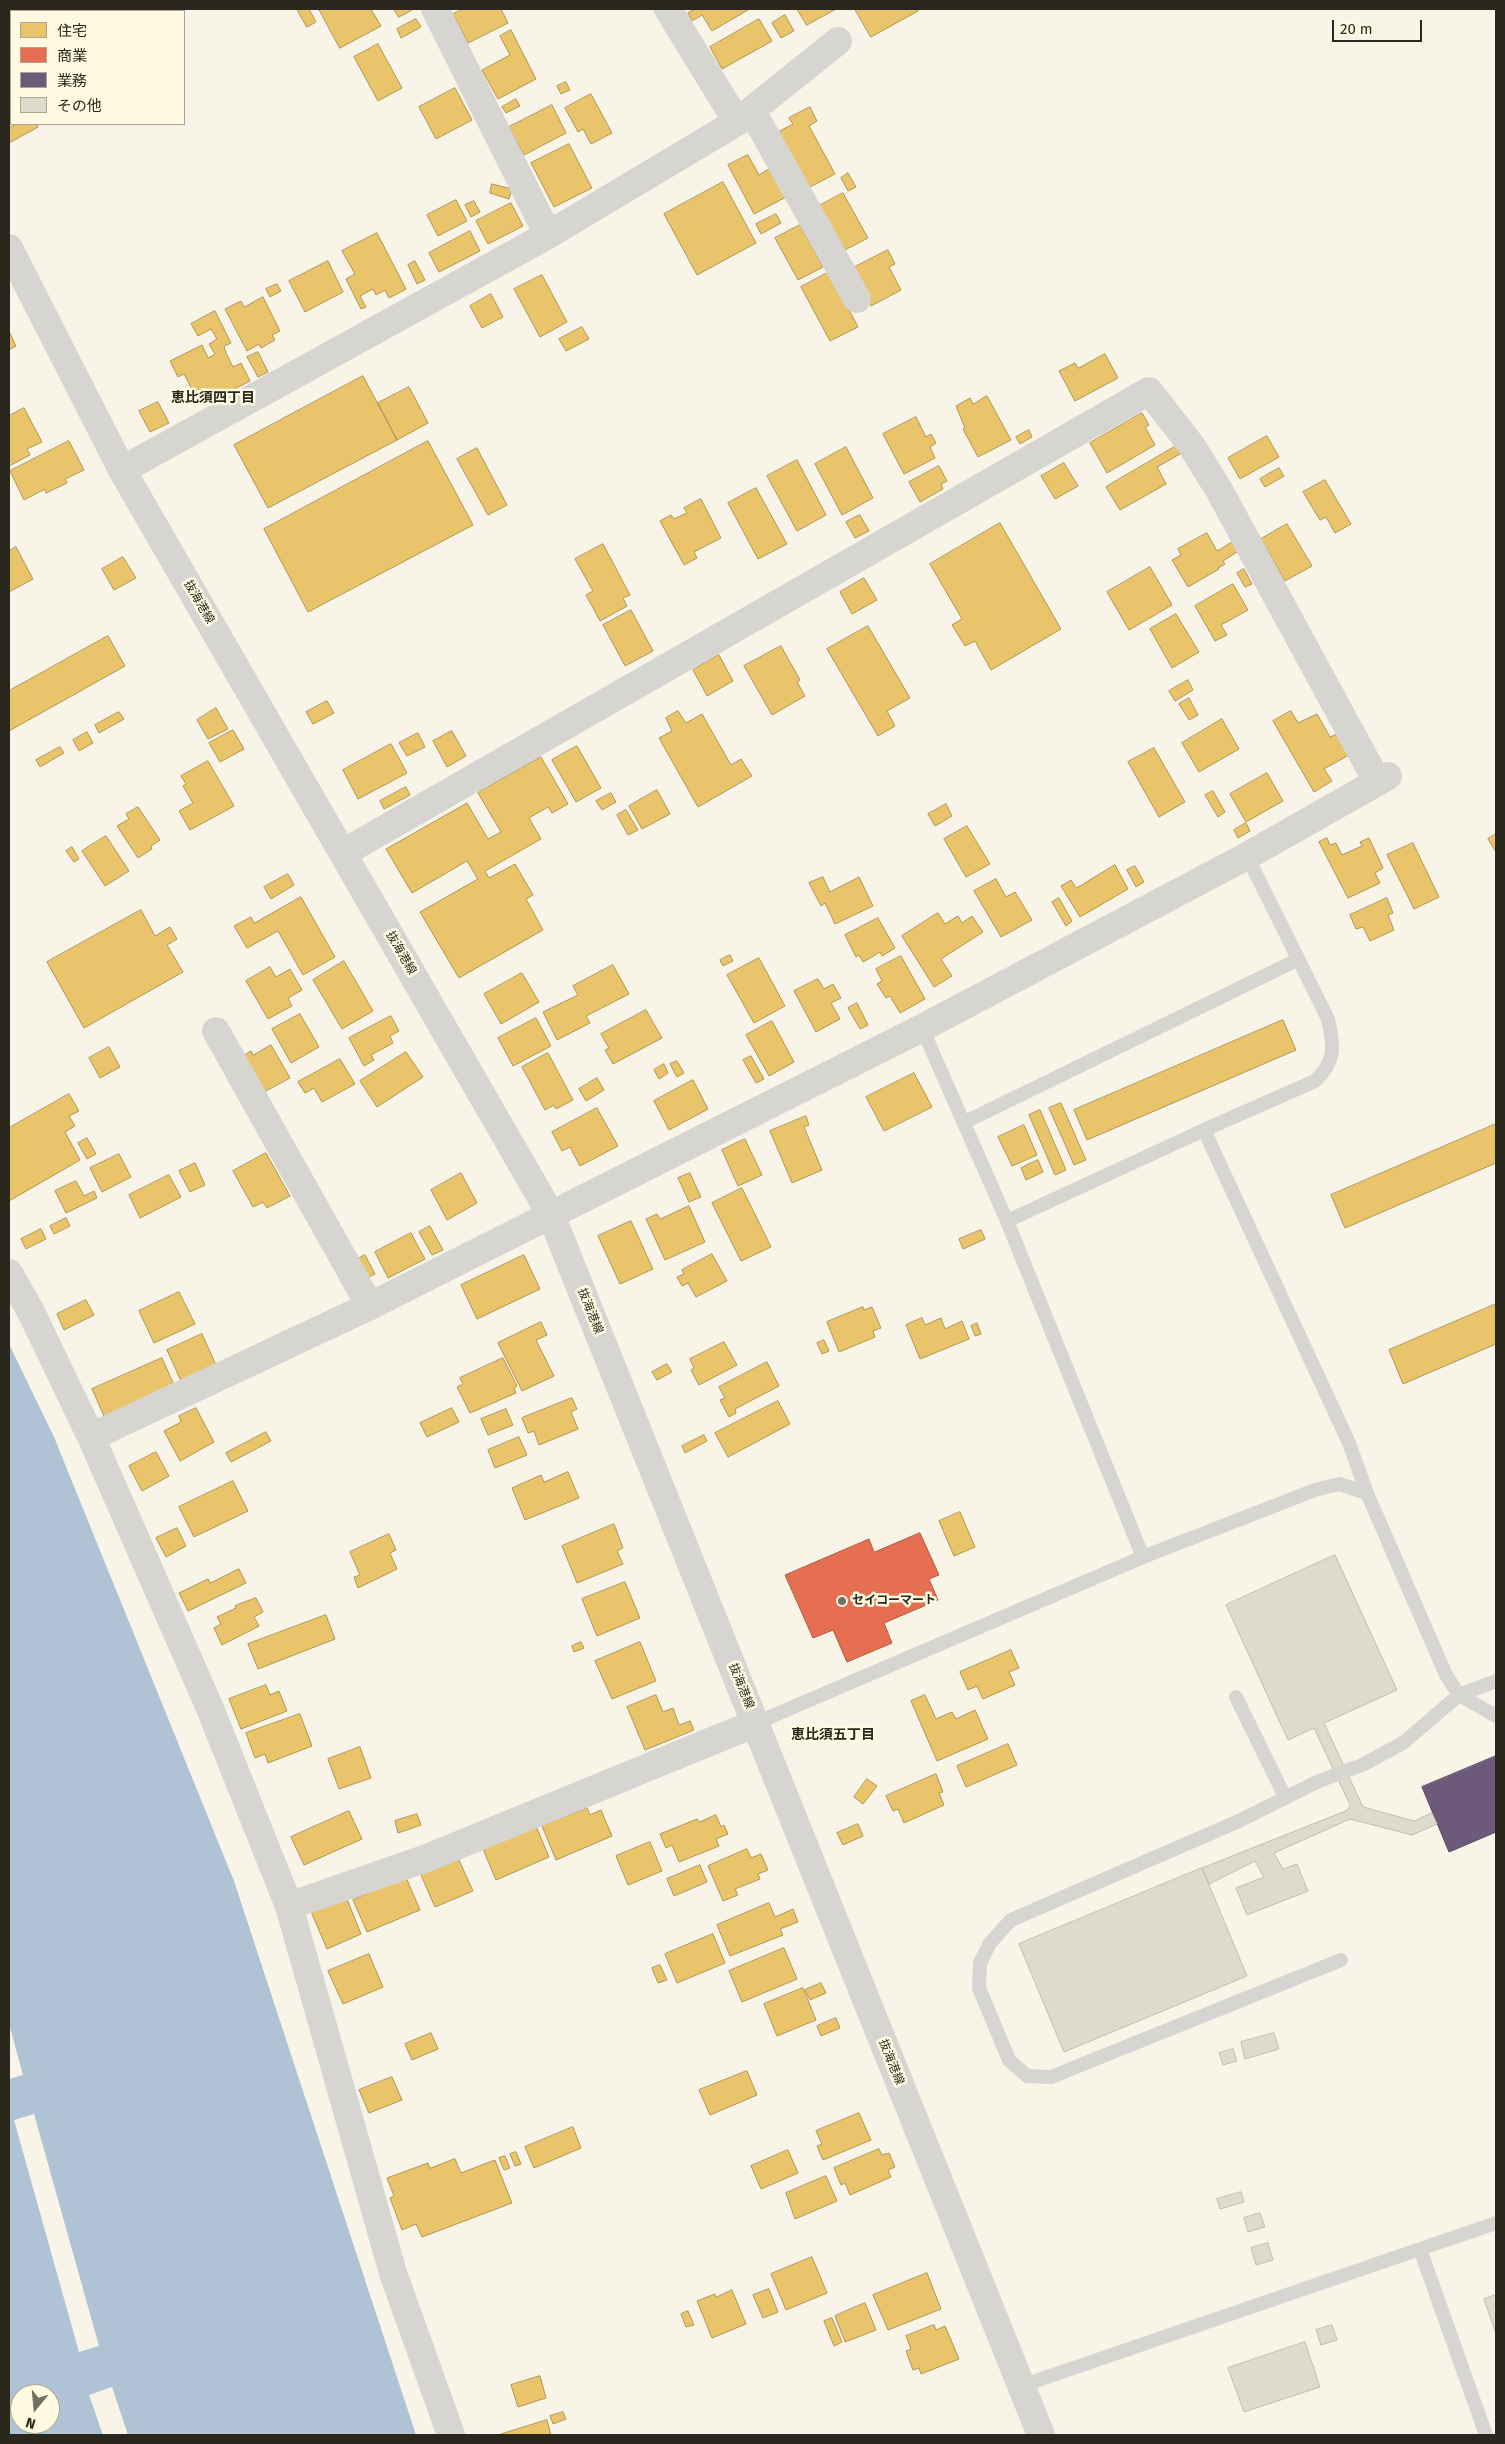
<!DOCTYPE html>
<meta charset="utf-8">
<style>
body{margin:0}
#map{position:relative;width:1505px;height:2444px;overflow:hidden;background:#f8f5e8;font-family:"Fira Sans","Noto Sans JP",sans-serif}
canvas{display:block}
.frame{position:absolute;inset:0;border:10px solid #2a281c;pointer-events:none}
.legend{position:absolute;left:10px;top:10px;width:175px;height:115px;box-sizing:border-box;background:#fffae1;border:1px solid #aaa692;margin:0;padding:6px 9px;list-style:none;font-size:15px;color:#2a281c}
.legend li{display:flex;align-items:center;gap:10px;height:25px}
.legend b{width:25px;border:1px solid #aaa692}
.north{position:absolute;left:10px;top:2384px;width:50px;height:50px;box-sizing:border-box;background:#fffae1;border:1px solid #aaa692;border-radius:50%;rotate:197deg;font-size:14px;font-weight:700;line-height:20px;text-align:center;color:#2a281c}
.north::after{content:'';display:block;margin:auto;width:18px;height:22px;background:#727063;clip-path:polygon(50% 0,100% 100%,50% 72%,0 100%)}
.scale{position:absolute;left:1332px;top:20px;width:90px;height:22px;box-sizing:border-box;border:2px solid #2a281c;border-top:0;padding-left:6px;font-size:15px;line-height:18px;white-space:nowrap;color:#2a281c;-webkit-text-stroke:4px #fffae1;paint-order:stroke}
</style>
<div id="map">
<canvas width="1505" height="2444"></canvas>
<div class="frame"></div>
<ul class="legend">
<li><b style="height:14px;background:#e9c46a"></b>住宅</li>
<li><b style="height:14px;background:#e76f51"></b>商業</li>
<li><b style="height:14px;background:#6d597a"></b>業務</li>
<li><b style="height:14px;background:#dddbcc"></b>その他</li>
</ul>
<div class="north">N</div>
<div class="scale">20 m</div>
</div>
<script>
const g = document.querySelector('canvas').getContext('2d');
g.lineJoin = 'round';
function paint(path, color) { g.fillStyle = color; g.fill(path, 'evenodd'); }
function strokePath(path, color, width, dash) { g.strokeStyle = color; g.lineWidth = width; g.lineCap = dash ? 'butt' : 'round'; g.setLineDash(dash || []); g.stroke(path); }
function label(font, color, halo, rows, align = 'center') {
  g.font = font + ' "Fira Sans","Noto Sans JP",sans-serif'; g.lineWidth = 5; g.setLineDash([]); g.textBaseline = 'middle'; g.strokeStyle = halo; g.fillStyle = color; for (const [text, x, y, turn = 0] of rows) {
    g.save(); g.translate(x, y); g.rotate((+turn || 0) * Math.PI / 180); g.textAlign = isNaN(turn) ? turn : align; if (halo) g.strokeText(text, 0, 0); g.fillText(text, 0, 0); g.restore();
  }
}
paint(new Path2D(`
 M9,1344L54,1437L234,1881L416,2435H9ZM20,2394H50V2424H20Z`), '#afc3d5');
paint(new Path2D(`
 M9,2024L23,2075L9,2079Z
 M34,2114L99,2346L79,2352L14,2120Z
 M112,2387L128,2435H103L89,2395Z`), '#f8f5e8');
const homes = new Path2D(`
 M77,9H126L127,11H79Z
 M297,9H309L316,22L307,27Z
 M319,9H371L381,26L340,48Z
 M394,9H414L399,17Z
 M464,9H501L508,23L468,43L453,14Z
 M696,9H747L748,10L712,31L702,15L692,21L688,13Z
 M797,9H836L807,25Z
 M855,9H917L918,11L871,37Z
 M785,15L794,31L781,38L772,23Z
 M416,19L421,27L401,38L397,29Z
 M759,19L772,41L722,69L710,47Z
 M511,30L536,79L498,99L482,70L510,55L500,36Z
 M9,43H11V75L9,76Z
 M378,44L402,88L378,101L354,57Z
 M566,82L570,90L561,94L557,86Z
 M455,88L472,120L436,139L419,107Z
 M591,94L612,133L591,144L583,129L578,132L565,108Z
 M516,99L520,106L506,113L502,107Z
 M552,105L566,133L524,155L509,127Z
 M810,107L817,121L809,126L835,174L806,189L776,133L793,124L789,118Z
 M17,124H36L38,127L9,143V128Z
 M569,144L592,188L554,207L531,163Z
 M748,155L759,175L772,167L788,196L754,214L728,165Z
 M848,173L856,187L848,191L841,178Z
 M723,182L756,243L697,275L664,214Z
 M492,184L512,189L509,199L490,193Z
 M843,193L868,238L841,252L817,207Z
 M456,200L467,221L438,236L427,215Z
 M474,201L480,212L471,217L465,205Z
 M511,203L523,226L488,244L476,221Z
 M776,214L781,223L761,234L756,224Z
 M800,225L823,267L798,280L775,238Z
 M470,231L480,251L439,272L429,253Z
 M377,233L406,289L389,298L385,290L376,295L373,289L360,296L366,307L361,309L346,279L355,274L342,251Z
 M888,250L895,264L889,267L901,290L871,306L851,269Z
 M328,261L343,292L305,312L289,281Z
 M415,261L425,280L417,284L408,265Z
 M829,272L858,327L830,341L801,287Z
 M542,275L567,322L540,337L514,289Z
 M277,284L281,291L270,297L266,289Z
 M491,294L503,317L482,328L470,306Z
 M263,297L280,331L272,335L275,340L261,348L259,344L247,351L225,309L241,301L244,307Z
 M215,311L231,343L224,346L226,353L233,367L241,363L250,381L227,393L225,389L199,403L184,374L178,377L170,361L202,345L208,358L215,354L209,344L217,339L211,329L198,336L191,324Z
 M582,327L589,339L566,351L559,339Z
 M9,331L16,346L9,350Z
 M258,352L268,372L258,377L247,357Z
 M1105,354L1118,378L1075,401L1059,371L1075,363L1078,368Z
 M363,376L397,440L268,508L234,445Z
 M409,387L428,423L397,440L378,403Z
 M987,396L1011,440L978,457L963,429L965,428L956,406L970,398L973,404Z
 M158,402L169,423L150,432L139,411Z
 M24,408L42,442L27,449L30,455L9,466V416Z
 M1142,413L1149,425L1145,427L1155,445L1107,473L1090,443Z
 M916,417L926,437L931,434L936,443L930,447L935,458L904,474L883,434Z
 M1029,430L1032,437L1020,444L1016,437Z
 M1267,436L1279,457L1240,479L1228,458Z
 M69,441L84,470L65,479L67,483L46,493L45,489L24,500L10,471Z
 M428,441L473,525L308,612L264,529Z
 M1176,446L1180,454L1157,467L1166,484L1120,510L1106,487Z
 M846,447L873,498L842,515L815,464Z
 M477,448L507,505L488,515L457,459Z
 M797,460L826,515L797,531L767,476Z
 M1064,463L1078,486L1055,499L1041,476Z
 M939,466L947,481L941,484L943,489L920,502L909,482Z
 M1279,468L1284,476L1265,487L1260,479Z
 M1325,480L1351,524L1335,533L1326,517L1320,520L1303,492Z
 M756,488L787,544L758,559L728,503Z
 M701,499L721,538L694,552L697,558L684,565L660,521L671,515L674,519L687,513L684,508Z
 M860,515L869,531L855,538L846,522Z
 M1000,523L1061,629L991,670L975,641L965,646L952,625L962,619L930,564Z
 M1287,524L1312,566L1285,581L1261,539Z
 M1207,533L1217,551L1232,542L1237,552L1223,561L1225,564L1218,568L1219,569L1188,587L1172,560L1181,555L1178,549Z
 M603,544L630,595L623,598L627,606L600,621L586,595L593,591L575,559Z
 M16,547L33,579L9,592V551Z
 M123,557L136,578L114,590L102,569Z
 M1150,567L1172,605L1129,630L1107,592Z
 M1244,569L1252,584L1245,587L1237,573Z
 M864,578L877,600L852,614L840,592Z
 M1233,584L1248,610L1221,625L1227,635L1215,641L1195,606Z
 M631,610L653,651L625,666L603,625Z
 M1176,614L1199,652L1172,668L1150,629Z
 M868,626L910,698L887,711L895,726L878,736L827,649Z
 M108,636L125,666L9,731V691Z
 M781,646L800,680L797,682L805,696L772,715L744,666Z
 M719,655L733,681L707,696L693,670Z
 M1188,680L1193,690L1175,701L1169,691Z
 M1189,698L1198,715L1189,720L1179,704Z
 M327,701L334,713L313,724L306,712Z
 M216,708L228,729L208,739L197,720Z
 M678,711L686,723L702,714L731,765L741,759L752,776L698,807L659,738L672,731L666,718Z
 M1291,711L1298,723L1317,714L1330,737L1337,734L1349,755L1324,769L1332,781L1314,792L1273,721Z
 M119,712L124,719L99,733L95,725Z
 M1222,719L1239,749L1199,772L1182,743Z
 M233,730L244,749L220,762L209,743Z
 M452,731L466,756L447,767L433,741Z
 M87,732L93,743L79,751L73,740Z
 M418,733L425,747L407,756L399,743Z
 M391,744L407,773L358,799L343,770Z
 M577,746L601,788L576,802L552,760Z
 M60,747L64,753L40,767L36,760Z
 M1154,748L1185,802L1159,817L1128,762Z
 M541,757L568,804L552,813L548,807L529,818L541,839L485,871L489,878L515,864L533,895L526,899L543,930L459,978L420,912L478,879L476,876L467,861L412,893L386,849L467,803L488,839L501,832L478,793Z
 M208,761L234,806L190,830L179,811L193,803L183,786L186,784L181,776Z
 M1267,773L1283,801L1246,822L1230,794Z
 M406,787L410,795L384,809L380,801Z
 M657,790L670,814L642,829L629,806Z
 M1213,791L1225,812L1218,817L1205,795Z
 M611,793L616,802L602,810L596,801Z
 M946,804L952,816L935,826L928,814Z
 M138,807L160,840L151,846L152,849L138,858L117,826L129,819L126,814Z
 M626,810L638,830L628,835L617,815Z
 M1246,823L1250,831L1238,838L1234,830Z
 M967,826L990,864L966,877L944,839Z
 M1496,834V852L1488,839Z
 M106,836L129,871L105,886L82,851Z
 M1327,838L1330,845L1336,843L1342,855L1362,846L1360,842L1369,838L1383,868L1375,873L1380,883L1348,898L1319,842Z
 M1413,843L1439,897L1414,909L1387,855Z
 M72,847L79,859L74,862L66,851Z
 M1115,865L1128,889L1080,917L1061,886L1071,880L1076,888Z
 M1135,866L1144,882L1136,887L1127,870Z
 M288,874L294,885L271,899L264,887Z
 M823,877L830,892L859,877L873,906L835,924L825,903L821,906L809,883Z
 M996,879L1006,897L1015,892L1032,920L1001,937L974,891Z
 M301,897L335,957L303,975L278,931L247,948L234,926L251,917L254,923Z
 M1059,898L1072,921L1066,926L1052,902Z
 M1387,898L1393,913L1388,915L1394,930L1370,941L1363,927L1356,929L1350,915Z
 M141,910L155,936L170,927L177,939L167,945L183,972L84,1028L47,962Z
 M938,913L945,924L958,916L962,923L972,916L983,932L941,959L952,976L934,987L902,936Z
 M878,918L895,948L882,956L880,952L863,962L859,955L856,957L845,935Z
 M730,955L733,961L723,966L720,960Z
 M901,956L925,999L900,1013L890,996L886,998L877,984L882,981L876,969Z
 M759,958L785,1006L754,1023L727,975Z
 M344,961L373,1011L342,1029L313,980Z
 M613,965L629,994L586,1016L590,1023L557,1040L543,1012L578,995L573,986Z
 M270,967L276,977L290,969L302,990L288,998L292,1006L268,1019L246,981Z
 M522,973L539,1002L501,1024L484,994Z
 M818,979L824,989L833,984L841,998L831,1003L840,1019L816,1032L794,991Z
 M857,1003L868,1025L860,1029L848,1008Z
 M646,1010L662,1038L613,1064L605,1050L609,1048L601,1034Z
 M300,1014L319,1047L291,1063L272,1029Z
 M391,1016L399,1031L390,1036L393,1043L371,1055L374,1060L364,1066L349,1038Z
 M536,1018L551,1046L513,1066L498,1038Z
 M1283,1020L1296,1050L1087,1140L1074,1110Z
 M772,1021L794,1062L769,1076L746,1035Z
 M271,1045L290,1078L262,1093L241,1057L251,1051L253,1055Z
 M109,1047L120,1067L100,1078L89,1058Z
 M406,1052L423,1077L377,1107L360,1081Z
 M548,1053L573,1100L556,1109L554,1105L545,1110L522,1067Z
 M751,1056L764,1079L756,1083L743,1060Z
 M340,1059L355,1084L322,1102L314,1088L305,1093L298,1082Z
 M677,1061L684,1073L677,1077L670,1064Z
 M664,1064L668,1073L659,1079L654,1070Z
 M914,1073L932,1107L884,1131L866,1097Z
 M597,1078L604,1090L586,1101L579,1089Z
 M693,1080L708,1109L669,1130L654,1101Z
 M69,1094L79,1111L69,1116L75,1126L65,1132L80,1160L9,1201V1128Z
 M1061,1103L1086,1160L1074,1165L1049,1108Z
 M597,1108L618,1146L580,1166L570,1147L562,1151L552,1132Z
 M1040,1110L1066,1170L1055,1175L1029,1115Z
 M806,1116L809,1125L804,1127L822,1170L792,1183L770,1131Z
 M1496,1124V1163L1345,1228L1331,1195Z
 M1024,1125L1037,1155L1012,1166L998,1137Z
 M87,1138L96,1154L87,1159L78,1143Z
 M745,1139L762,1175L738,1186L722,1150Z
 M266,1153L290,1196L267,1208L263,1202L253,1207L233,1171Z
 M119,1154L131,1177L102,1192L90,1168Z
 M1038,1160L1043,1172L1026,1180L1021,1168Z
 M195,1163L205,1185L190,1192L179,1171Z
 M461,1173L477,1203L447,1220L431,1190Z
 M690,1173L701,1197L689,1202L678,1178Z
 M169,1175L181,1197L140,1218L129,1195Z
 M76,1181L84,1196L94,1191L97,1198L66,1213L55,1191Z
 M742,1188L771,1247L741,1261L712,1203Z
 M689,1206L705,1242L665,1260L646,1219L657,1214L660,1219Z
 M66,1218L70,1226L54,1234L50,1226Z
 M631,1221L653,1269L620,1284L598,1236Z
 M430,1226L443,1250L432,1255L419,1232Z
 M41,1229L46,1239L26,1249L21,1239Z
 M981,1230L985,1239L963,1249L959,1239Z
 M411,1233L425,1259L388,1278L375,1252Z
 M712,1254L727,1281L696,1297L688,1283L682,1286L677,1277L684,1274L682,1270Z
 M365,1255L375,1274L365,1279L356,1260Z
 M524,1255L540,1289L477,1319L461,1285Z
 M179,1292L195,1324L154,1343L139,1311Z
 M86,1300L94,1315L64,1330L57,1314Z
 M1496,1304V1344L1403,1384L1389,1350Z
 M863,1307L864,1310L872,1307L881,1328L873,1331L875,1337L839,1352L827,1322Z
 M922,1318L925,1325L941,1318L945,1329L962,1321L969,1339L920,1359L906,1325Z
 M541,1322L547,1335L536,1340L554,1376L522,1391L498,1343Z
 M977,1323L981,1334L975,1336L971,1326Z
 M202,1334L216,1365L181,1381L167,1350Z
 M824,1340L829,1351L822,1354L817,1343Z
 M724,1342L737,1365L699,1385L691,1370L694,1368L690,1359Z
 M162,1358L174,1385L104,1416L92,1389Z
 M503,1358L517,1386L514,1388L516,1393L470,1413L457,1387L463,1384L460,1378Z
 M767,1362L779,1386L735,1409L736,1413L729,1417L720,1400L725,1398L719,1387Z
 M667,1364L672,1372L657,1380L652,1372Z
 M572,1398L577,1409L571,1412L578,1429L539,1445L534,1431L528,1433L522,1418Z
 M778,1401L790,1424L728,1457L715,1433Z
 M196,1408L214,1442L180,1461L164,1431L181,1422L179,1416Z
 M452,1408L459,1422L427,1437L420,1423Z
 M506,1409L513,1425L488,1435L481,1419Z
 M266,1432L271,1441L231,1462L226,1453Z
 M704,1435L707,1441L685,1453L682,1446Z
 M519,1437L527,1455L495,1468L488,1450Z
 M156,1452L169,1476L142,1491L129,1466Z
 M568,1472L579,1498L525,1520L512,1488L541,1475L544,1482Z
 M233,1481L248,1511L194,1537L179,1507Z
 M960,1512L975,1547L954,1556L939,1521Z
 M614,1524L623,1548L617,1551L623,1564L577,1583L562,1546Z
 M177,1528L186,1546L166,1557L156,1538Z
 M389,1534L396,1550L390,1553L397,1569L358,1588L354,1577L360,1575L350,1552Z
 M239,1569L246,1583L188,1611L179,1593L208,1579L210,1583Z
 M625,1582L640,1618L597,1636L582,1599Z
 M256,1598L263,1612L254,1617L259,1626L222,1645L214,1628L221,1624L217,1617L236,1608L235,1606Z
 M326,1615L335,1639L258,1669L248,1644Z
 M581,1642L584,1648L574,1652L572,1646Z
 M640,1642L656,1681L612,1699L595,1661Z
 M1011,1650L1019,1668L1009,1672L1015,1685L983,1699L977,1686L968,1690L960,1672Z
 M266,1685L270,1695L279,1691L287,1711L241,1729L229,1699Z
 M656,1695L663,1712L673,1708L679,1725L690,1721L694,1730L645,1750L627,1707Z
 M925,1695L936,1719L952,1712L956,1719L975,1710L988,1739L937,1761L911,1701Z
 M300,1714L312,1746L268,1763L265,1754L255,1758L246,1733Z
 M1008,1744L1017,1765L966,1787L957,1766Z
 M360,1747L371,1778L339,1789L328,1759Z
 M936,1774L943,1792L939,1793L944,1805L904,1823L898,1809L893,1811L886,1796Z
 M867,1779L877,1786L863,1804L854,1797Z
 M587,1808L590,1815L601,1810L612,1836L556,1860L542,1826Z
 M349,1811L362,1839L304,1865L291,1837Z
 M417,1814L421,1825L398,1833L395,1821Z
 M716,1815L721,1827L724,1825L728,1834L716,1839L719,1846L679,1862L672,1845L666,1848L660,1834L697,1819L699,1822Z
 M858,1824L863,1836L843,1845L837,1833Z
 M536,1826L549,1857L496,1880L483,1849Z
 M650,1842L662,1871L628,1885L616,1856Z
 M747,1849L751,1858L761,1854L768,1870L758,1874L760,1879L735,1889L738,1895L723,1901L708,1866Z
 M459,1860L473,1891L435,1907L421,1875Z
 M700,1865L707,1882L674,1896L667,1879Z
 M406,1877L420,1910L367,1932L353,1900Z
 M345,1894L361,1934L327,1949L310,1909Z
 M769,1903L775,1917L793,1909L798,1922L780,1929L783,1935L730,1956L717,1925Z
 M713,1934L725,1963L677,1983L665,1954Z
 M784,1948L797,1979L742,2002L729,1971Z
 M369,1954L383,1987L343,2004L328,1971Z
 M660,1965L667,1980L658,1983L652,1968Z
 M821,1983L826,1993L810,2000L805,1990Z
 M803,1988L816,2020L777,2036L764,2004Z
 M836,2018L840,2028L821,2036L817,2026Z
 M431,2033L438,2049L412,2060L405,2044Z
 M747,2071L757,2095L710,2115L699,2090Z
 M392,2077L402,2100L369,2113L359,2090Z
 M859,2113L871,2140L823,2160L817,2146L822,2144L816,2131Z
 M573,2127L581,2148L534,2168L525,2147Z
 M879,2149L882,2155L889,2153L895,2167L888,2170L891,2177L850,2195L845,2183L841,2185L834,2168Z
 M788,2150L798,2173L761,2189L751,2166Z
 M516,2152L521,2164L515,2166L510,2154Z
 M505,2156L510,2168L504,2170L499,2158Z
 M455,2159L461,2173L495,2160L512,2203L422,2237L416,2224L402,2230L390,2198L394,2196L387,2178L428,2163L430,2168Z
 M826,2176L837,2201L795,2219L786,2193Z
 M812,2257L827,2293L786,2310L771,2274Z
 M927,2273L941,2309L888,2330L873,2295Z
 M769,2289L778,2312L763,2318L753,2295Z
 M732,2290L746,2324L712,2338L697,2301L715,2294L716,2297Z
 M865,2303L876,2330L845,2342L835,2316Z
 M688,2311L694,2325L686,2327L681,2314Z
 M832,2318L842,2342L834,2346L824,2321Z
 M934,2325L936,2330L945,2326L959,2359L921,2374L919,2368L913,2370L906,2351L911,2349L906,2336Z
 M540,2376L546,2398L518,2407L511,2385Z
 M563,2412L566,2419L553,2424L550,2416Z
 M547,2420L551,2435H498Z`);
paint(homes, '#e9c46a');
strokePath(homes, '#b09553', 1);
const shops = new Path2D(`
 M920,1533L939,1575L929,1579L938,1600L884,1623L892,1643L847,1662L833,1630L813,1638L785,1575L869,1539L874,1552Z`);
paint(shops, '#e76f51');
strokePath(shops, '#ae5a41', 1);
const offices = new Path2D(`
 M1496,1756V1832L1449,1852L1422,1787Z`);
paint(offices, '#6d597a');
strokePath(offices, '#594a5e', 1);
const building = new Path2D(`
 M1335,1555L1397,1690L1324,1723L1363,1807L1414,1821L1432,1813L1437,1824L1412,1835L1350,1819L1274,1853L1283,1869L1297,1864L1308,1891L1247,1915L1236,1888L1264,1877L1255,1861L1209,1884L1202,1868L1348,1810L1350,1805L1314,1728L1288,1740L1226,1605Z
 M1202,1868L1247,1976L1064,2052L1019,1944Z
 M1274,2033L1279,2049L1245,2059L1241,2042Z
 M1233,2049L1237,2061L1223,2065L1219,2053Z
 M1241,2192L1244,2202L1220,2209L1217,2199Z
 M1260,2213L1265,2227L1248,2232L1244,2218Z
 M1268,2243L1273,2260L1256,2265L1251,2248Z
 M1496,2295V2334L1484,2299Z
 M1332,2325L1337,2340L1321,2345L1316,2330Z
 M1305,2342L1320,2387L1244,2412L1228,2368Z`);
paint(building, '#dddbcc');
strokePath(building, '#c0bdb2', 1);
strokePath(new Path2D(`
 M922,1028L1007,1221L1143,1557
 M965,1122L1297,960
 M1204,1130L1315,1081C1336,1062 1334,1045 1328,1019L1247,856
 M1007,1221L1204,1130L1349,1443L1367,1493
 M1236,1697L1285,1797
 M756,1723L1143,1557L1315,1490L1339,1484L1367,1493L1446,1675L1459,1695L1496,1681
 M1341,1960L1051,2077L1027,2076L1009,2060L979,1988L980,1963L990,1943L1011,1920L1239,1821L1319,1781L1362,1765L1403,1743L1459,1695L1496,1716
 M1420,2249L1486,2435
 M1021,2386L1496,2223`), '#d6d5d1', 14);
strokePath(new Path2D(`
 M435,9L548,235
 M668,9L737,122
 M752,111L857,299
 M122,470L548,235L737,122L838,41
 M343,853L1149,391L1191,445L1219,490L1377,781
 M216,1031L370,1306
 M9,1273L31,1312L91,1437L209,1706L289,1906L393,2273L451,2435
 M91,1437L370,1306L922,1028L1247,856L1388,776
 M289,1906L427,1858L756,1723`), '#d6d5d1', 28);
strokePath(new Path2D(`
 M9,248L122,470L551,1215L1041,2435`), '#d6d5d1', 28);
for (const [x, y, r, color] of [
 [842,1601,5,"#727063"]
]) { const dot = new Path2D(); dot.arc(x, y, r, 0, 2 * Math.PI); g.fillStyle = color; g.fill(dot); strokePath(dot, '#fffae1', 2); }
label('12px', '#2a281c', '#fffae1', [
 ["抜海港線",199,602,60],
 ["抜海港線",401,953,60],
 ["抜海港線",590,1311,68],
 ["抜海港線",741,1686,68],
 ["抜海港線",891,2062,68]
]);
label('bold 12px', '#2a281c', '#fffae1', [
 ["セイコーマート",852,1601]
], 'left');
label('bold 14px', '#2a281c', '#fffae1', [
 ["恵比須四丁目",213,398],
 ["恵比須五丁目",833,1735]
]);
</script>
